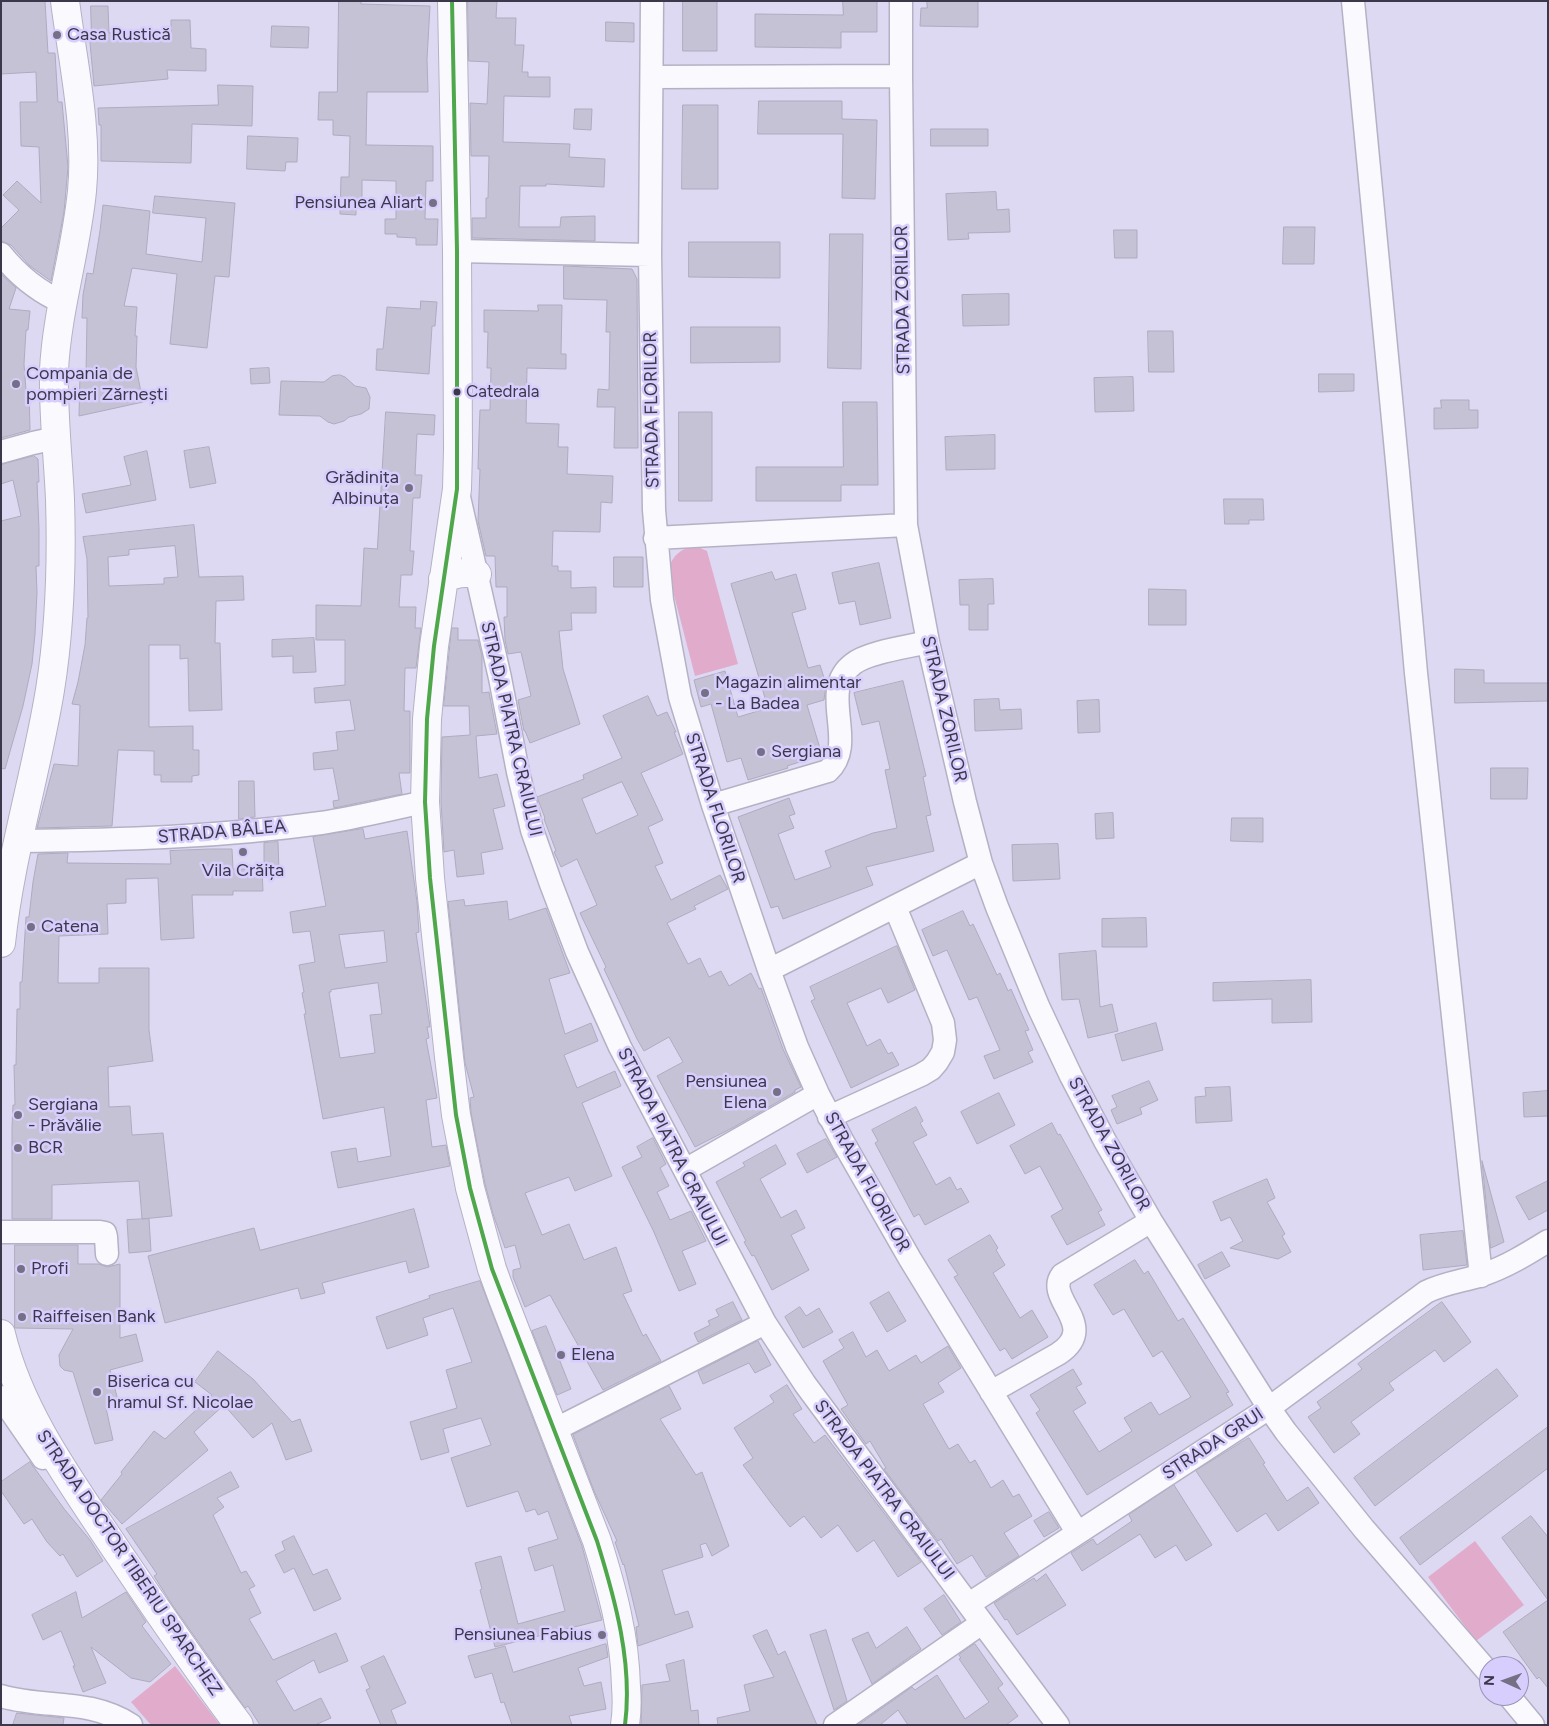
<!DOCTYPE html>
<meta charset="utf-8">
<style>
body{margin:0}
#map{position:relative;width:1549px;height:1726px;overflow:hidden;background:#ded9f3;font-family:Figtree,sans-serif}
canvas{display:block}
.frame{position:absolute;inset:0;border:2px solid #3c384b;pointer-events:none}
.north{position:absolute;left:1479px;top:1656px;width:50px;height:50px;box-sizing:border-box;background:#d8cefe;border:1px solid #9a92b6;border-radius:50%;rotate:272deg;font-size:14px;font-weight:700;line-height:20px;text-align:center;color:#3c384b}
.north::after{content:'';display:block;margin:auto;width:18px;height:22px;background:#757086;clip-path:polygon(50% 0,100% 100%,50% 72%,0 100%)}
</style>
<div id="map">
<canvas width="1549" height="1726"></canvas>
<div class="frame"></div>
<div class="north">N</div>
</div>
<script>
const g = document.querySelector('canvas').getContext('2d');
g.lineJoin = 'round';
function paint(path, color) { g.fillStyle = color; g.fill(path, 'evenodd'); }
function strokePath(path, color, width, dash) { g.strokeStyle = color; g.lineWidth = width; g.lineCap = dash ? 'butt' : 'round'; g.setLineDash(dash || []); g.stroke(path); }
function label(font, color, halo, rows, align = 'center') {
  g.font = font + ' Figtree,sans-serif'; g.lineWidth = 5; g.setLineDash([]); g.textBaseline = 'middle'; g.strokeStyle = halo; g.fillStyle = color; for (const [text, x, y, turn = 0] of rows) {
    g.save(); g.translate(x, y); g.rotate((+turn || 0) * Math.PI / 180); g.textAlign = isNaN(turn) ? turn : align; if (halo) g.strokeText(text, 0, 0); g.fillText(text, 0, 0); g.restore();
  }
}
paint(new Path2D(`
 M689,547H698L707,551L738,664L695,676L668,572C671,559 676,552 689,547Z
 M1475,1541L1524,1605L1476,1641L1428,1577Z
 M175,1666L220,1725H151L131,1702Z`), '#e1accc');
const building = new Path2D(`
 M1,1H45L48,53H55L58,102H62L68,167L64,212L51,281L30,266L11,245L1,241V228L19,210L3,195L17,181L41,203L39,147L21,146L20,102H37L36,72L1,74Z
 M339,1H361V4L430,6L427,59L428,92H367L366,145L433,146V181H426L425,219H438L437,245H416V238L397,237V234H385V219H396V181L362,180V201H356V215L340,214L341,177H349L350,136L333,135V120H318L319,92H337Z
 M468,1H497L496,18H516L515,45H524L522,72H528V77H550V97L504,96L503,142L570,144L569,157L605,159L604,187L546,184V186H520L519,227H560L561,217L595,216V241L472,238V218H486V198H488L489,156H471L470,103L487,104L489,62L469,61Z
 M683,1H717V51H683Z
 M843,1H877V32H841V48L755,47V14L843,15Z
 M927,1H978V27L920,26L921,8H927Z
 M91,6H108L109,33L171,32V20H190L191,48L206,49V71L167,70L168,79L94,86L90,43V33H91Z
 M606,22L634,23V42L606,41Z
 M272,26L309,27L308,48L271,47Z
 M218,85L253,86L252,126L192,124L191,163L101,161V125H99L98,108L218,105Z
 M759,101H842V119L877,120L875,199L842,198L843,134H758Z
 M683,105H718V189H682Z
 M575,109H592L591,130L574,129Z
 M931,129H988V146H931Z
 M248,136L298,138L297,162H286L285,171L247,169Z
 M996,192L997,210L1009,209L1010,232L968,233L969,239L948,240L946,194Z
 M155,196L235,203L229,277L215,276L207,348L170,344L177,274L132,268L124,306L137,307L135,336H137L136,367L143,402L79,416L80,374H86L87,318H82L83,295L87,273L93,274L100,231L103,205L150,211L146,254L202,262L206,218L153,213Z
 M1284,227H1315L1314,264H1283Z
 M1114,230H1137V258H1115Z
 M830,234H863L861,369L828,368Z
 M689,242H780V278L689,277Z
 M564,266L632,269L637,279L638,448H614L615,407H597L598,389L609,390L610,332H606L607,300L564,299Z
 M1,274L16,288L9,309L30,311L28,330H26L24,364L26,390H29L30,430L1,438Z
 M1009,294V325L963,326L962,295Z
 M421,301L437,302L435,326H432L429,374L376,370L377,349H383L387,307L420,309Z
 M538,305H562L561,354H566V369L527,368L526,423L559,424L558,447H568L567,474L613,476L612,503L601,502L600,532L553,531L552,566H558V571H571V588L596,587V613H571L572,630L559,631L563,669L580,724L530,743L525,731H524L518,700L531,696L521,652L508,654L505,640L504,617H507V587H496L495,556H486L478,521L480,469H478L479,435L480,410H490L491,368H487L488,332H484V310L538,311Z
 M691,327H780V362L691,363Z
 M1148,331H1173L1174,372H1149Z
 M269,368L270,383L251,384L250,369Z
 M1319,374H1354V391L1319,392Z
 M340,375L345,377L355,386L366,388L370,397L369,409L361,414L349,417L344,421L334,424L328,422L320,416L279,415L281,381L324,382L332,376Z
 M1133,377L1134,411L1095,412L1094,378Z
 M1441,400H1469V410H1478V428L1434,429V408H1441Z
 M843,402H877L878,485H841V501H756V467H843Z
 M386,412L435,415L434,435L417,434L415,475H422L420,498H413L410,551H414L412,575H401L399,607H416L415,628H421L416,668H405L404,711H410V773H399L402,794L334,808L333,801L339,800L333,768L314,770L313,753L338,750L336,732L355,730L350,700L315,703L314,688L345,685V640H316V605L361,606L364,548L377,549Z
 M679,412H712V501H679Z
 M995,435V469L946,470L945,437Z
 M209,447L216,483L190,488L184,451Z
 M147,451L156,500L86,513L82,494L131,485L124,457Z
 M34,456L38,459L39,482H37L39,529V566H36L37,592L35,634L32,664L23,706L5,769L1,768V521L21,516L13,480L1,484V465Z
 M1224,499H1263L1264,520H1249V524H1225Z
 M194,525L199,577L243,576L244,600L216,601L215,643H220L222,710L189,711L188,658L180,659V645H149V727L193,726V750H199V775L192,776V782H161V775H154V751L118,750L112,826L37,828L54,764L78,766L80,705L72,704L78,682L85,645L87,618H88L87,559L83,537ZM175,546L178,577L164,578V584L109,586L108,557L129,555V550Z
 M614,557H643V587H614Z
 M879,563L891,618L860,625L855,601L839,604L832,573Z
 M772,572L775,580L796,574L806,609L792,613L808,668L820,665L826,684L824,700L807,705L822,755L787,766L788,768L748,780L741,758L727,762L711,704L701,707L694,680L725,671L738,717L768,708L731,584Z
 M993,579L994,604H988V630H969V605H960L959,580Z
 M1149,589L1186,590V625H1149Z
 M452,628H458V640H478L482,656V693L489,692L497,734L476,736L479,778L497,774L505,806L493,809L503,849L481,853L484,874L457,877L454,850L444,852L441,802L442,737L470,735L469,706H444Z
 M314,638L316,672L293,673V656L272,657V640Z
 M1455,669L1484,670V683H1548V701L1455,703Z
 M903,681L926,776L923,777L931,815L926,816L934,851L866,867L873,885L783,919L778,906L771,908L738,817L789,798L795,814L789,816L794,828L778,834L795,880L831,867L825,851L873,833L897,828L885,770L890,769L879,721L862,725L854,693Z
 M648,696L657,716L667,712L676,732H674L683,754L641,773L663,820L648,827L663,863L655,866L671,900L720,875L728,889L694,906L696,909L667,923L688,964L700,958L709,977L721,971L729,986L751,973L759,989L761,988L783,1049L801,1087L795,1090V1092L734,1127L695,1147L657,1076L683,1062L669,1037L644,1051L637,1039L604,969L606,967L580,913L597,905L577,859L561,867L554,852L556,851L544,819L545,818L537,797L584,779L583,775L622,758L603,716ZM622,782L638,815L596,834L582,799Z
 M999,699L1000,710L1021,709L1022,729L975,731L974,700Z
 M1099,700L1100,732L1078,733L1077,701Z
 M1491,768H1528L1527,799H1491Z
 M239,781H254L255,817L239,819Z
 M1113,813L1114,838L1096,839L1095,814Z
 M1232,818H1263V842L1231,841Z
 M363,829L365,839L407,831L417,902L419,932L416,933L430,1027H427L429,1038L426,1039L437,1098L426,1100L432,1147L446,1145L450,1166L338,1188L331,1152L356,1148L358,1162L391,1156L384,1107L323,1119L304,1014H306L302,993L304,992L299,965L315,962L310,931L293,933L290,912L326,906L313,837ZM384,931L387,962L345,968L339,935ZM378,983L382,1014L370,1015L375,1053L340,1058L329,992H331V990Z
 M278,842L279,871H264V843Z
 M1058,844L1060,879L1013,881L1012,845Z
 M210,849H232L233,869H262L263,891H233V895H192L194,938L161,940L158,878L126,879V903L107,904L108,934L59,936L58,983H99V968H149V1030L153,1061L108,1067L109,1107L130,1106L132,1135L163,1133L172,1216L142,1219L139,1181L52,1185V1219H12V1127L13,1105H15L14,1065H16L17,1009H20V982H22L26,917H29L33,882L38,854L68,853L67,863L171,864L170,851Z
 M464,900L465,906L507,901L509,920L546,908L570,973L549,979L565,1034L591,1023L598,1041L564,1055L577,1088L615,1071L621,1086L582,1103L612,1176L575,1191L569,1177L525,1193L542,1235L569,1224L584,1260L616,1247L632,1291L623,1294L643,1336L646,1334L661,1361L603,1390L550,1295L525,1307L513,1277V1270L521,1268L515,1245L505,1248L493,1214L485,1184L471,1113L470,1098L474,1097L465,1063L448,902Z
 M963,911L970,926L973,924L997,975L1000,973L1008,991L1011,989L1029,1030L1025,1031L1033,1050L1028,1052L1033,1062L994,1079L984,1056L1000,1050L977,997L969,1000L947,950L933,956L922,930Z
 M1146,918L1147,947H1102V919Z
 M897,946L915,990L888,1003L881,988L847,1003L867,1046L880,1039L888,1054L892,1052L899,1065L851,1088L811,1001L815,999L810,987Z
 M1096,951L1100,1007L1112,1004L1118,1031L1088,1038L1079,999L1062,1000L1059,954Z
 M1311,980L1312,1022L1272,1023V999L1213,1001V983Z
 M1156,1023L1163,1050L1122,1061L1115,1035Z
 M1149,1081L1158,1100L1140,1108L1142,1114L1117,1124L1111,1110L1117,1107L1112,1096Z
 M1230,1087L1232,1121L1196,1123L1195,1097L1206,1096L1205,1088Z
 M1548,1091V1116L1524,1117L1523,1093Z
 M999,1093L1015,1125L977,1144L961,1112Z
 M916,1107L923,1121L920,1123L927,1135L913,1142L936,1185L950,1177L957,1190L961,1188L969,1202L925,1225L919,1214L914,1217L875,1143L878,1141L872,1130Z
 M1052,1123L1058,1135L1060,1134L1102,1210L1098,1212L1105,1225L1067,1245L1051,1216L1063,1209L1040,1166L1025,1174L1010,1146Z
 M653,1138L666,1164L660,1168L669,1186L657,1192L670,1220L691,1211L706,1241L682,1251L696,1284L679,1291L653,1230L622,1167L642,1157L637,1147Z
 M826,1139L837,1157L807,1173L797,1154Z
 M776,1145L786,1164L760,1179L781,1218L796,1210L805,1228L791,1235L809,1270L772,1290L754,1255L752,1256L744,1242L746,1241L716,1182L745,1166L743,1163Z
 M1482,1161L1504,1242L1491,1248Z
 M1267,1179L1275,1198L1267,1202L1285,1234L1282,1236L1291,1252L1278,1259L1230,1248L1243,1241L1230,1217L1221,1221L1213,1202Z
 M1548,1181V1210L1529,1220L1516,1197Z
 M414,1209L429,1267L409,1273L406,1261L322,1283L325,1293L301,1299L298,1288L165,1323L148,1256L254,1228L260,1250Z
 M149,1219L151,1251L129,1253L127,1220Z
 M1463,1231L1467,1265L1423,1270L1420,1235Z
 M990,1235L998,1248L996,1250L1005,1265L993,1273L1020,1318L1032,1310L1048,1337L1012,1359L1005,1348L1000,1351L954,1277L958,1275L948,1260Z
 M15,1245H78V1264H99L107,1267L120,1264V1338L136,1334L143,1361L110,1370L119,1404L106,1408L113,1440L95,1444L73,1372L64,1370L60,1366L59,1355L73,1329L15,1328Z
 M1222,1252L1230,1266L1205,1279L1198,1265Z
 M1135,1260L1144,1274L1148,1271L1178,1321L1183,1318L1229,1392L1226,1393L1233,1405L1087,1495L1036,1413L1040,1410L1030,1395L1073,1369L1082,1384L1076,1387L1086,1403L1073,1411L1099,1452L1132,1431L1124,1418L1151,1402L1159,1415L1191,1397L1162,1351L1153,1357L1124,1309L1113,1315L1094,1285Z
 M480,1281L582,1546L602,1620L495,1647L480,1590L482,1589L475,1563L501,1556L518,1624L565,1611L553,1565L535,1571L528,1548L558,1539L548,1511L538,1515L535,1509L526,1512L518,1491L467,1507L451,1458L491,1445L481,1418L443,1429L449,1452L421,1460L410,1422L457,1408L446,1370L472,1362L453,1308L423,1318L428,1335L387,1349L376,1317L430,1298L429,1296Z
 M889,1292L906,1321L887,1332L870,1303Z
 M733,1302L742,1320L698,1342L694,1333L710,1325L708,1321L719,1316L716,1310Z
 M1442,1302L1471,1342L1444,1362L1435,1350L1389,1383L1394,1390L1351,1422L1360,1434L1334,1453L1308,1417L1321,1408L1317,1402L1362,1369L1358,1364Z
 M800,1307L806,1316L819,1308L833,1332L803,1348L785,1317Z
 M546,1326L571,1389L557,1395L532,1331Z
 M853,1332L866,1357L877,1350L889,1371L916,1355L921,1363L948,1346L961,1368L938,1383L944,1392L923,1404L949,1449L958,1444L970,1463L975,1460L991,1488L1003,1480L1013,1497L1019,1494L1032,1516L1004,1533L1019,1556L986,1577L972,1555L957,1564L941,1539L938,1541L884,1469L886,1468L870,1441L866,1444L841,1409L848,1405L823,1361L844,1348L839,1340Z
 M758,1341L771,1365L755,1373L749,1363L703,1384L698,1372Z
 M218,1351L253,1379L292,1422L300,1419L312,1451L286,1460L272,1423L253,1438L224,1405L194,1432L208,1450L122,1524L101,1500L122,1474L121,1472L154,1431L165,1439L212,1395L195,1382Z
 M1497,1369L1518,1396L1375,1506L1354,1478Z
 M787,1385L802,1409L793,1414L814,1443L825,1435L921,1562L898,1577L874,1540L857,1552L838,1525L821,1538L804,1516L790,1527L771,1503L743,1465L753,1458L734,1428L774,1402L770,1396Z
 M669,1386L681,1409L660,1419L696,1475L702,1472L729,1546L712,1556L706,1543L700,1545L703,1557L662,1570L675,1615L688,1611L693,1627L638,1646L636,1627L639,1626L624,1564L623,1565L615,1542L617,1541L594,1491L573,1435Z
 M1548,1427V1468L1420,1565L1400,1538Z
 M1249,1438L1265,1463L1263,1464L1287,1501L1308,1487L1319,1503L1278,1531L1266,1513L1237,1532L1196,1471Z
 M30,1462L65,1510L90,1540L103,1561L77,1577L63,1554L60,1556L47,1542L32,1519L24,1524L1,1491V1482Z
 M231,1472L239,1487L217,1498L224,1507L213,1515L241,1573L246,1571L255,1586L249,1589L261,1613L249,1619L273,1660L336,1633L348,1661L319,1673L314,1660L276,1681L294,1711L321,1698L331,1718L315,1725H260L248,1706L245,1708L235,1694L173,1606L154,1576L157,1574L126,1529Z
 M1174,1485L1212,1545L1186,1561L1176,1545L1155,1558L1140,1534L1082,1571L1071,1553L1093,1539L1097,1545L1132,1521L1129,1515Z
 M1049,1512L1059,1528L1044,1537L1034,1521Z
 M1531,1516L1548,1537V1688L1539,1677L1537,1679L1503,1632L1548,1600L1502,1538Z
 M294,1536L313,1575L327,1569L341,1599L314,1611L294,1568L284,1573L275,1555L285,1550L282,1542Z
 M1046,1574L1066,1605L1017,1635L1007,1619L1005,1620L994,1603L1034,1578L1036,1581Z
 M76,1592L82,1618L126,1592L146,1622L142,1626L171,1664L150,1682L131,1678L91,1647L106,1683L83,1692L73,1666H75L61,1631L43,1640L32,1615Z
 M944,1595L961,1622L942,1635L924,1609Z
 M907,1627L921,1649L872,1684L852,1639L868,1632L876,1648Z
 M767,1630L778,1655L785,1651L817,1725H718L717,1718L750,1711L744,1685L774,1677L753,1636Z
 M826,1630L847,1701L834,1710L810,1635Z
 M606,1644L608,1657L578,1668L584,1686L601,1682L606,1709L569,1716L572,1725H512L504,1702L501,1703L492,1673L475,1678L468,1656L505,1646L513,1672Z
 M975,1644L1003,1684L998,1688L1018,1716L1006,1725H908L898,1710L880,1725H858L912,1687L915,1690L937,1675L965,1719L989,1702L959,1659L961,1658L959,1655Z
 M384,1656L406,1703L391,1710L397,1725H381L366,1690L370,1688L361,1667Z
 M684,1660L691,1711L698,1710L699,1725H641L642,1685L670,1681L666,1665Z
 M17,1713L64,1718L63,1725H13Z`);
paint(building, '#c6c2d6');
strokePath(building, '#afaabf', 1);
const minor = new Path2D(`
 M652,1L650,255L654,510L662,600L680,697L713,805L769,970L797,1047L818,1094L843,1142L910,1259L1077,1532
 M901,1V76L906,525L928,642L965,802L981,863L997,907L1038,1006L1071,1076L1105,1141L1151,1221L1269,1408L1286,1432L1364,1529L1489,1673
 M1353,1L1398,472L1416,673L1481,1276
 M652,77L901,76
 M457,251L650,255
 M1,254C18,275 37,291 62,302
 M1,452L33,443L56,438
 M459,497L500,678L518,772L532,830L551,884L577,952L620,1047L765,1323L805,1384L1058,1725
 M655,538L906,525
 M713,805L828,771C859,743 817,691 853,664C868,652 908,647 928,642
 M18,841C119,840 220,837 321,823C355,818 390,809 425,802
 M769,970L981,863
 M829,1117L921,1075L931,1069L937,1062L943,1052L945,1040L943,1023L895,907
 M685,1170L818,1094
 M1,1232H100L105,1233L106,1237L107,1254
 M991,1392L1058,1354C1101,1326 1044,1299 1062,1275L1151,1221
 M1,1397L43,1458
 M554,1430L765,1323
 M969,1604L1269,1408L1426,1292C1444,1283 1463,1281 1482,1275C1506,1267 1527,1254 1548,1241
 M1,1696C46,1709 89,1698 131,1725
 M1509,1696L1533,1725
 M835,1725L982,1623`);
const major = new Path2D(`
 M452,1L457,251L458,449L457,489L434,646L427,719L425,802L430,878L449,1057L456,1115L470,1188L492,1269L503,1299L597,1541C612,1589 625,1636 626,1687C627,1699 627,1712 625,1725
 M443,579C455,573 464,572 477,574
 M1,943C10,857 36,775 50,690C60,627 62,563 60,499C58,456 53,414 54,370C57,310 76,252 82,191C88,128 73,64 65,1
 M1,1334C20,1413 71,1482 115,1548C155,1607 195,1667 239,1725`);
strokePath(minor, '#b5b1c5', 25);
strokePath(major, '#b5b1c5', 30);
strokePath(minor, '#faf9fd', 22);
strokePath(major, '#faf9fd', 28);
strokePath(new Path2D(`
 M452,1L457,251V489L434,646L427,719L425,802L430,878L456,1115L470,1188L492,1269L597,1541C615,1599 633,1663 625,1725`), '#4ea74b', 4);
for (const [x, y, r, color] of [
 [57,35,5,"#757086"],
 [433,203,5,"#757086"],
 [16,384,5,"#757086"],
 [457,392,4.5,"#3c384b"],
 [409,488,5,"#757086"],
 [705,693,5,"#757086"],
 [761,752,5,"#757086"],
 [243,852,5,"#757086"],
 [31,927,5,"#757086"],
 [777,1092,5,"#757086"],
 [18,1115,5,"#757086"],
 [18,1148,5,"#757086"],
 [21,1269,5,"#757086"],
 [22,1317,5,"#757086"],
 [561,1355,5,"#757086"],
 [97,1392,5,"#757086"],
 [602,1635,5,"#757086"]
]) { const dot = new Path2D(); dot.arc(x, y, r, 0, 2 * Math.PI); g.fillStyle = color; g.fill(dot); strokePath(dot, '#d8cefe', 2); }
label('17px', '#3c384b', '#d8cefe', [
 ["Catedrala",466,392]
], 'left');
label('18px', '#3c384b', '#d8cefe', [
 ["Casa Rustică",67,35],
 ["Pensiunea Aliart",423,203,"right"],
 ["Compania de",26,374],
 ["pompieri Zărnești",26,395],
 ["Grădinița",399,478,"right"],
 ["Albinuța",399,499,"right"],
 ["Magazin alimentar",715,683],
 ["- La Badea",715,704],
 ["Sergiana",771,752],
 ["Vila Crăița",243,871,"center"],
 ["Catena",41,927],
 ["Pensiunea",767,1082,"right"],
 ["Elena",767,1103,"right"],
 ["Sergiana",28,1105],
 ["- Prăvălie",28,1126],
 ["BCR",28,1148],
 ["Profi",31,1269],
 ["Raiffeisen Bank",32,1317],
 ["Elena",571,1355],
 ["Biserica cu",107,1382],
 ["hramul Sf. Nicolae",107,1403],
 ["Pensiunea Fabius",592,1635,"right"]
], 'left');
label('18px', '#3c384b', '#d8cefe', [
 ["STRADA ZORILOR",903,300,-91],
 ["STRADA FLORILOR",652,410,-91],
 ["STRADA ZORILOR",944,709,77],
 ["STRADA PIATRA CRAIULUI",511,729,77],
 ["STRADA FLORILOR",715,808,72],
 ["STRADA BÂLEA",222,832,-5],
 ["STRADA ZORILOR",1109,1144,61],
 ["STRADA PIATRA CRAIULUI",672,1147,63],
 ["STRADA FLORILOR",867,1182,61],
 ["STRADA GRUI",1213,1444,-33],
 ["STRADA PIATRA CRAIULUI",884,1490,53],
 ["STRADA DOCTOR TIBERIU SPARCHEZ",129,1563,56]
]);
</script>
